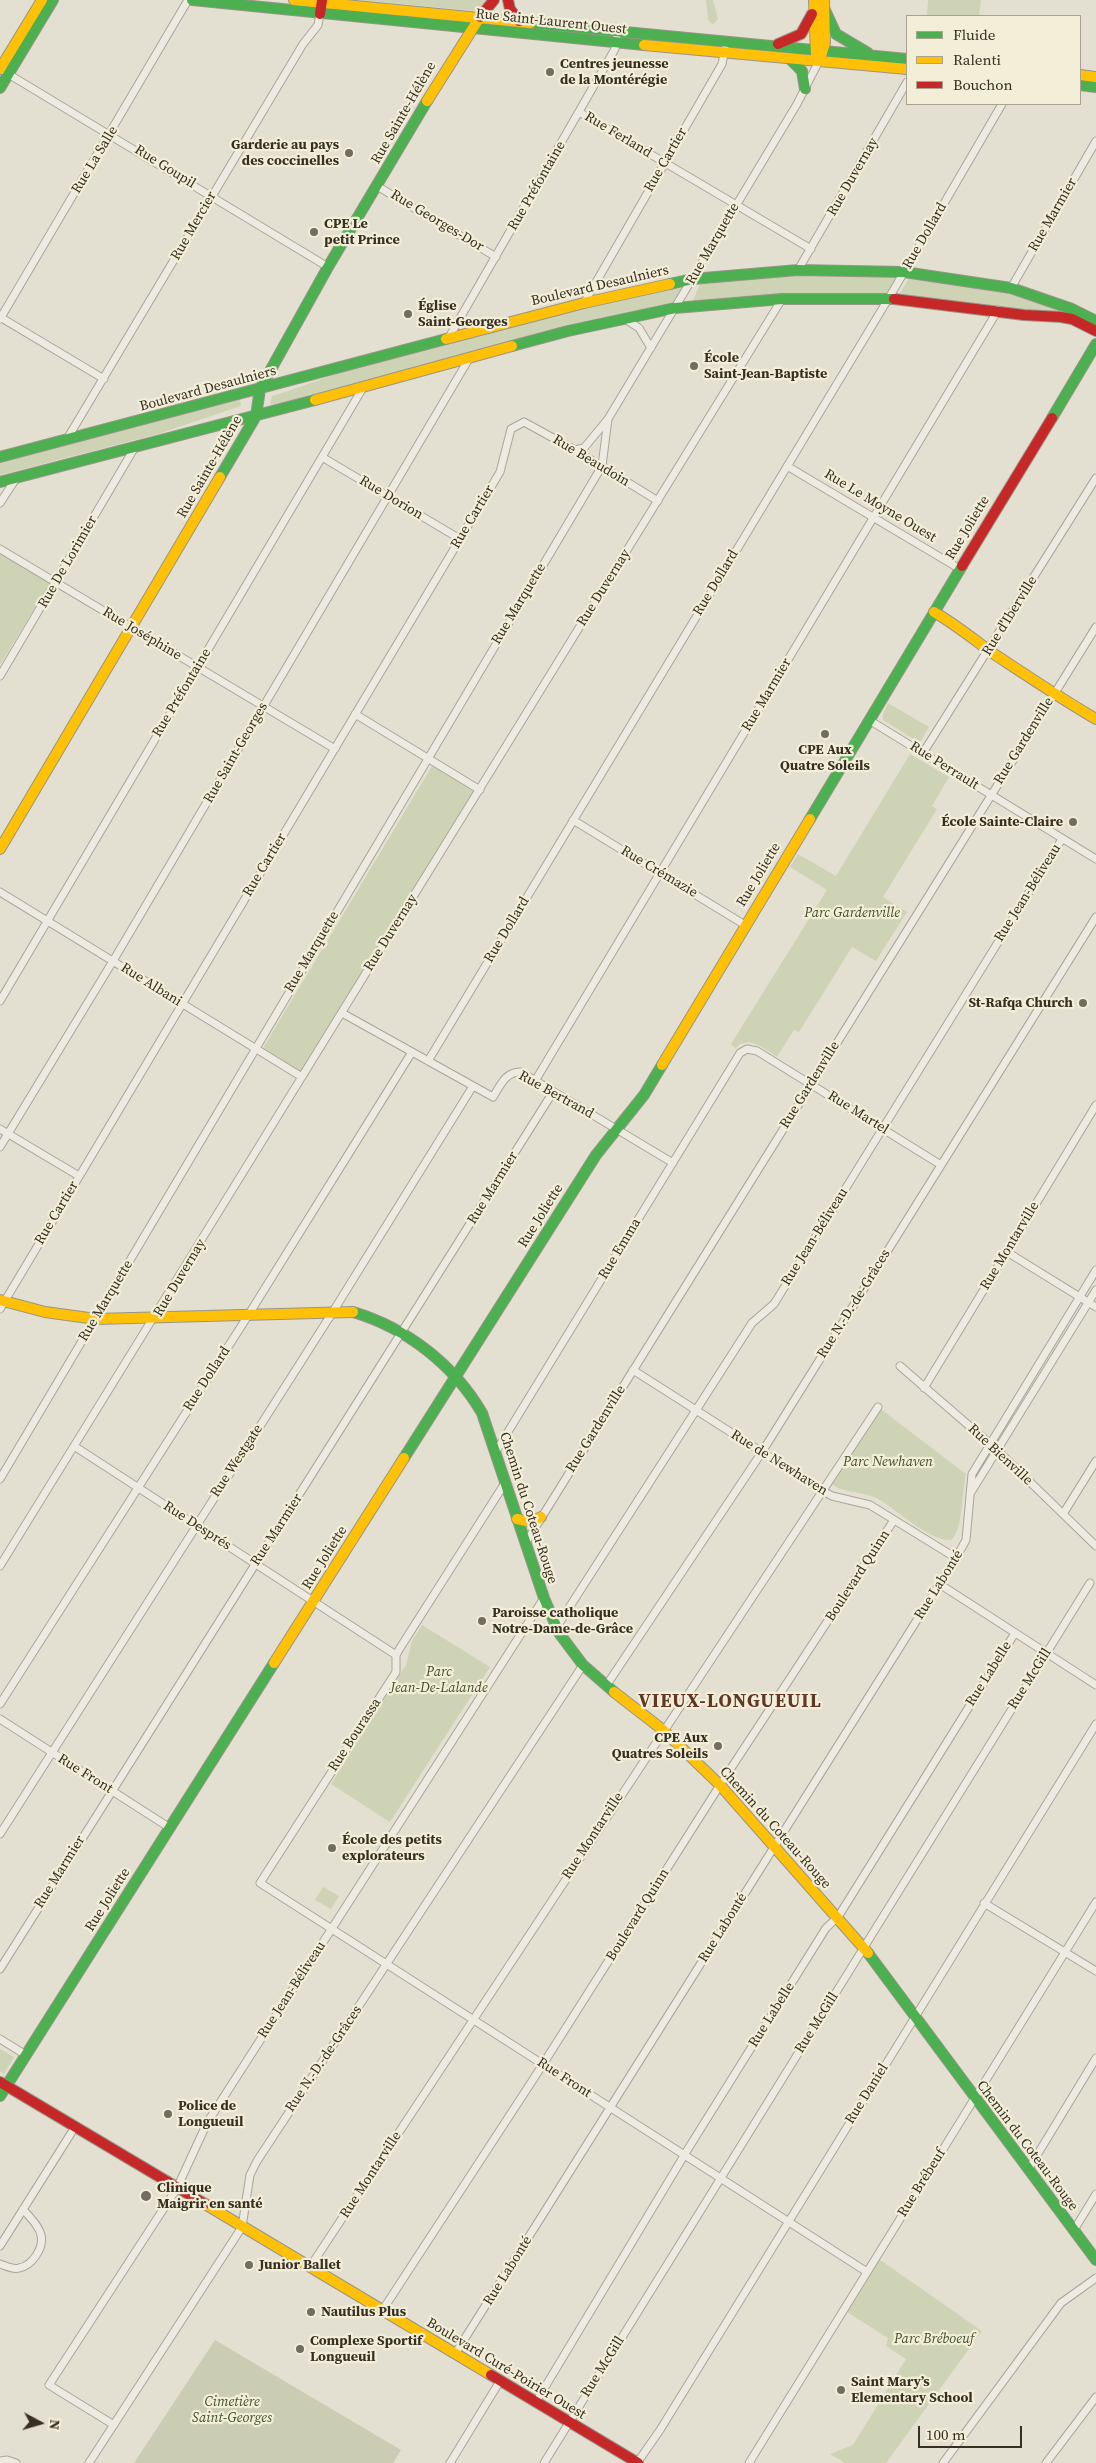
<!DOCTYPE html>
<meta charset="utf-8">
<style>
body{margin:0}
#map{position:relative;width:1096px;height:2463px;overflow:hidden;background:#e3e0d1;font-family:"Source Serif 4",serif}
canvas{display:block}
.legend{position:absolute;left:906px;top:15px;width:175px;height:90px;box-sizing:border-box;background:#f3eed8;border:1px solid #a8a28f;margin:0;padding:6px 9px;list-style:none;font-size:15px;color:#372f21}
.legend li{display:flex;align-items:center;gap:10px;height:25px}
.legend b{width:25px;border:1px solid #a8a28f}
.north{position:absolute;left:15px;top:2398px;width:50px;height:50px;-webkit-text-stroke:4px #f3eed8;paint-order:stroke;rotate:96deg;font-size:14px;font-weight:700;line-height:20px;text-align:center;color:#372f21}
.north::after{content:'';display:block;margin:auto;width:18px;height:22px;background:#372f21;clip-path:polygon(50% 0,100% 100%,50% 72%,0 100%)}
.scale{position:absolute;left:918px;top:2426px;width:104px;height:22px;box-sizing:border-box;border:2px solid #372f21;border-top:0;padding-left:6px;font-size:15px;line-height:18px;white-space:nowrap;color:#372f21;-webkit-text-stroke:4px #f3eed8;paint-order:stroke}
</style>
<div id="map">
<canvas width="1096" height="2463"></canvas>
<ul class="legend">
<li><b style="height:6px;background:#4caf50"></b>Fluide</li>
<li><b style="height:6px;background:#ffc107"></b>Ralenti</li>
<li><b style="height:6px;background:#c62828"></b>Bouchon</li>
</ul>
<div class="north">N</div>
<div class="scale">100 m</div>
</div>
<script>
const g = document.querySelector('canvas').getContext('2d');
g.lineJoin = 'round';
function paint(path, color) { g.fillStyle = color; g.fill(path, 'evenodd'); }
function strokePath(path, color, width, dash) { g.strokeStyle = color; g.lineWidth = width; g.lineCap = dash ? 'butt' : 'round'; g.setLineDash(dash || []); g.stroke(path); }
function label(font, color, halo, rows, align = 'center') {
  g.font = font + ' "Source Serif 4",serif'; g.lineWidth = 4.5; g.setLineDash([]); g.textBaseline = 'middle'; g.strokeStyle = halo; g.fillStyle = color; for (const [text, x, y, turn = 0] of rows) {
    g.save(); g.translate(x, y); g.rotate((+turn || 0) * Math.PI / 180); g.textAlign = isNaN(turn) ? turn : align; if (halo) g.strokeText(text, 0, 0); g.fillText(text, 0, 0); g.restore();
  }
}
paint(new Path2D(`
 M359,0H488L475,11Z
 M706,0H713L718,19L715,23L712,24L708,20Z
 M928,0H981L979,16H927Z
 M797,275L898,276L886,296L692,302L701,283Z
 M909,278L1009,292L1060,308V311L1035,312L899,295Z
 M686,283L672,306L449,359L276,405L270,404L272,396C302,387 332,374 362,366C469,335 577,308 686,283Z
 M240,400L241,406L158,434L0,475V460Z
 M0,554L50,583L0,665Z
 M888,703L929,727L921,741H917L883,720V714Z
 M910,754L949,777L932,806L937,809L883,897L907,912L876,961L852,947L799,1032L794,1030L777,1057C764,1048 749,1035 735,1048L731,1044L827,890L790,867L798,854L836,876Z
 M434,763L476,790L301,1074L263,1048Z
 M878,1407L966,1474C962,1490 963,1532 951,1540C932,1542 896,1510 880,1500C863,1490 844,1495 829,1482Z
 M422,1625L490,1667L390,1822L331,1784L406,1665L412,1641Z
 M323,1887L339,1896L331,1909L315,1900Z
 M0,2049L14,2057L4,2074L0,2071Z
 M876,2257L982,2331L886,2463H845L830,2454L853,2445L906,2359L886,2346L888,2338L844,2310Z`), '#cfd3b5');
paint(new Path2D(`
 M215,2340L401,2450L393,2463H134Z`), '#cacdb4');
const street = new Path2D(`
 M5,72L328,267
 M579,112L811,249
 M377,186L496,257
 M798,270L907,82
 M1011,288L1096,141
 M584,303L722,64L725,49
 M0,317L104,379
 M0,319L188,0
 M625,319L639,328L651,348
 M448,339L615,49L618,30
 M67,439L303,44L318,25L320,14
 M575,450L584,448L608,419L797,104L819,61
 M322,457L460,539
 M787,466L960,569
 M0,503L17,477
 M0,549L335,749
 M0,676L135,447
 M355,714L480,790
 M869,720L1096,859
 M923,753L1096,478
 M573,820L745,925
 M0,892L302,1077
 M0,1001L364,386
 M342,1013L493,1097C500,1086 506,1071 521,1072L673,1163
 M428,1061L893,291L1002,104
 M535,1081L998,310
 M0,1129L79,1176
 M0,1147L113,961L470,357
 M1007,1252L1096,1307
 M0,1309L500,472L511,429L524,422L575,450L658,501
 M900,1366L996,1449L1096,1546
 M633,1370L823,1491L832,1496L870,1505L956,1558
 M924,1388L1096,1105
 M74,1446L396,1655
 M495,1453L740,1053L747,1049L757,1051L941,1165
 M0,1479L602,466L608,419
 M505,1483L400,1648L396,1655V1672L260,1883L867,2272
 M970,1494L1096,1290
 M1063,1514L1096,1461
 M525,1544L1096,627
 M0,1566L782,299
 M941,1585L1096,1685
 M556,1628L752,1323L774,1304L1062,839
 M606,1686L762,1452L1096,917
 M0,1704L249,1314L412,1052
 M0,1719L170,1828
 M0,1834L334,1310L473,1086
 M984,1903L1096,1971
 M0,1969L553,1092
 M0,2039L26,2055
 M1028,2170L1096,2058
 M1074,2230L1096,2194
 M0,2246L75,2127
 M0,2264C6,2266 13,2270 19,2268C32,2266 44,2248 41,2235C39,2225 29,2217 23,2209
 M310,2267L878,1407
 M382,2311L538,2072L720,1785L894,1520
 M455,2354L956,1558L966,1540L972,1474L1096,1270
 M536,2402L688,2149L826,1928L838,1917L1015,1633
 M114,2425L49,2385L177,2188L207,2123L544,1598
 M0,2461L7,2460L16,2463
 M89,2463L242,2227L250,2175L257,2161L583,1665
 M450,2463L500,2381
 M544,2463L1090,1583
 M637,2463L660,2430L1096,1724
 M749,2463L1096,1902
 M943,2463L1061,2303L1096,2278
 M1046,2463L1096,2397`);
const fast = new Path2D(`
 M192,0L644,45
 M824,8L836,34L868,53
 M531,23L907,59
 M790,59L802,71L805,89
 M1080,85L1096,87
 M0,88L53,0
 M670,284L692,279L798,270L904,272L1011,288L1072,309L1096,321
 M512,346L568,331L675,308L782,299H894
 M1052,418L1096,344
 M0,457L446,339
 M220,477L256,416L260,389L328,267L427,101
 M0,482L315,400
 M810,819L962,566
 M353,1312C407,1328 454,1365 482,1413L544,1598L559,1633L583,1665L614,1692
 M404,1458L596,1155L644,1095L662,1065
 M868,1953L1096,2260
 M0,2096L274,1663`);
const slow = new Path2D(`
 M294,0L531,23
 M814,0L816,55
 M644,45L907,69
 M821,56L825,43L824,0
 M0,69L42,0
 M1080,75L1096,77
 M427,101L480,17
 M446,339L584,303L670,284
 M315,400L512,346
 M934,612C955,624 972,638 991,652C1026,675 1060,698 1096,719
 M0,849L220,477
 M662,1065L810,819
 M0,1300L45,1312L96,1319L353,1312
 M517,1519L531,1522L541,1517
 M274,1663L404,1458
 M614,1692L663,1730L720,1785L868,1953
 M205,2204L491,2375`);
const jam = new Path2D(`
 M508,0L510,9L519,21
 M320,14L322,0
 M480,17L494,0
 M778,44L801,34L812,14
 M894,299L1024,315L1061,317L1072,319L1096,331
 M962,566L1052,418
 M0,2082L205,2204
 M491,2375L638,2463`);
strokePath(street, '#a9a599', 9);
strokePath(fast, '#999489', 12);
strokePath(slow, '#999489', 12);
strokePath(jam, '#999489', 12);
strokePath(street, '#eceae1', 7);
strokePath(fast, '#4caf50', 10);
strokePath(slow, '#ffc107', 10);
strokePath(jam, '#c62828', 10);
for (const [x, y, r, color] of [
 [550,72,5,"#736d5f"],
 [349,153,5,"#736d5f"],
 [314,232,5,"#736d5f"],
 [408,314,5,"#736d5f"],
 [694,366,5,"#736d5f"],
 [825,734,5,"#736d5f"],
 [1073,822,5,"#736d5f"],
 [1083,1003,5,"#736d5f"],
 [482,1621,5,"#736d5f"],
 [718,1746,5,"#736d5f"],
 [332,1848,5,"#736d5f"],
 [168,2114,5,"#736d5f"],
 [146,2196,6,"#736d5f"],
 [249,2265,5,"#736d5f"],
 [311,2312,5,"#736d5f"],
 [300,2349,5,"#736d5f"],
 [841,2390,5,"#736d5f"]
]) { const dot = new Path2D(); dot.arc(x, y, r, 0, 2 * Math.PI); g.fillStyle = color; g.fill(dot); strokePath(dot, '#f3eed8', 2); }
label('14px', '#372f21', '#f3eed8', [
 ["Rue Saint-Laurent Ouest",551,22,6],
 ["Rue Sainte-Hélène",404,113,-60],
 ["Rue Ferland",618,135,31],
 ["Rue La Salle",95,160,-59],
 ["Rue Cartier",666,160,-60],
 ["Rue Goupil",165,167,32],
 ["Rue Duvernay",853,177,-60],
 ["Rue Préfontaine",537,186,-60],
 ["Rue Marmier",1053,215,-60],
 ["Rue Georges-Dor",437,221,31],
 ["Rue Mercier",194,226,-60],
 ["Rue Dollard",925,236,-60],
 ["Rue Marquette",713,244,-60],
 ["Boulevard Desaulniers",600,286,-13],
 ["Boulevard Desaulniers",208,389,-15],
 ["Rue Beaudoin",591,461,31],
 ["Rue Sainte-Hélène",210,467,-60],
 ["Rue Dorion",391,498,31],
 ["Rue Le Moyne Ouest",880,506,31],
 ["Rue Cartier",473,517,-59],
 ["Rue Joliette",968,528,-59],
 ["Rue De Lorimier",68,562,-60],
 ["Rue Dollard",716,583,-59],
 ["Rue Duvernay",604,588,-58],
 ["Rue Marquette",519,604,-59],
 ["Rue d'Iberville",1010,616,-58],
 ["Rue Joséphine",142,634,31],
 ["Rue Préfontaine",182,693,-59],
 ["Rue Marmier",767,695,-59],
 ["Rue Gardenville",1024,741,-58],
 ["Rue Saint-Georges",236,753,-60],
 ["Rue Perrault",944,766,32],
 ["Rue Cartier",265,865,-59],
 ["Rue Crémazie",659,872,31],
 ["Rue Joliette",759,875,-59],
 ["Rue Jean-Béliveau",1028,893,-58],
 ["Rue Dollard",507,930,-59],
 ["Rue Duvernay",391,933,-58],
 ["Rue Marquette",312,952,-59],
 ["Rue Albani",151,985,32],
 ["Rue Gardenville",810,1085,-58],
 ["Rue Bertrand",556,1095,29],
 ["Rue Martel",858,1113,32],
 ["Rue Marmier",493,1188,-58],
 ["Rue Cartier",57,1213,-59],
 ["Rue Joliette",541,1216,-58],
 ["Rue Jean-Béliveau",815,1237,-58],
 ["Rue Montarville",1010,1246,-59],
 ["Rue Emma",620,1249,-59],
 ["Rue Duvernay",180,1278,-59],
 ["Rue Marquette",106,1301,-59],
 ["Rue N.-D.-de-Grâces",854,1304,-58],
 ["Rue Dollard",207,1379,-57],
 ["Rue Gardenville",596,1429,-58],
 ["Rue Bienville",1000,1455,43],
 ["Rue Westgate",237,1461,-57],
 ["Rue de Newhaven",779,1463,32],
 ["Chemin du Coteau-Rouge",528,1508,72],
 ["Rue Després",197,1526,33],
 ["Rue Marmier",277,1530,-57],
 ["Rue Joliette",325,1558,-58],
 ["Boulevard Quinn",858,1576,-57],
 ["Rue Labonté",939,1585,-58],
 ["Rue Labelle",989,1674,-58],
 ["Rue McGill",1030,1679,-58],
 ["Rue Bourassa",355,1735,-57],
 ["Rue Front",85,1774,32],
 ["Chemin du Coteau-Rouge",775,1828,48],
 ["Rue Montarville",593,1836,-57],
 ["Rue Marmier",60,1872,-58],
 ["Rue Joliette",108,1900,-58],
 ["Boulevard Quinn",638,1915,-58],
 ["Rue Labonté",723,1928,-58],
 ["Rue Jean-Béliveau",292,1990,-57],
 ["Rue Labelle",772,2015,-58],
 ["Rue McGill",817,2023,-58],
 ["Rue N.-D.-de-Grâces",324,2059,-56],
 ["Rue Front",564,2078,33],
 ["Rue Daniel",867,2094,-58],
 ["Chemin du Coteau-Rouge",1027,2146,53],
 ["Rue Montarville",371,2175,-57],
 ["Rue Brébeuf",922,2183,-58],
 ["Rue Labonté",508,2271,-58],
 ["Rue McGill",603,2367,-58],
 ["Boulevard Curé-Poirier Ouest",506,2369,31]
]);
label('bold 14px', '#372f21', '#f3eed8', [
 ["Centres jeunesse",560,64],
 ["de la Montérégie",560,80],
 ["Garderie au pays",339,145,"right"],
 ["des coccinelles",339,161,"right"],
 ["CPE Le",324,224],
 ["petit Prince",324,240],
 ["Église",418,306],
 ["Saint-Georges",418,322],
 ["École",704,358],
 ["Saint-Jean-Baptiste",704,374],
 ["CPE Aux",825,750,"center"],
 ["Quatre Soleils",825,766,"center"],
 ["École Sainte-Claire",1063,822,"right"],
 ["St-Rafqa Church",1073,1003,"right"],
 ["Paroisse catholique",492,1613],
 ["Notre-Dame-de-Grâce",492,1629],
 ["CPE Aux",708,1738,"right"],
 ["Quatres Soleils",708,1754,"right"],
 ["École des petits",342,1840],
 ["explorateurs",342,1856],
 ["Police de",178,2106],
 ["Longueuil",178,2122],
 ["Clinique",157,2188],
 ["Maigrir en santé",157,2204],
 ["Junior Ballet",259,2265],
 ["Nautilus Plus",321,2312],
 ["Complexe Sportif",310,2341],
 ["Longueuil",310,2357],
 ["Saint Mary’s",851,2382],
 ["Elementary School",851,2398]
], 'left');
label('italic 14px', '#43522a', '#f3eed8', [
 ["Parc Gardenville",852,913],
 ["Parc Newhaven",888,1462],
 ["Parc",439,1672],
 ["Jean-De-Lalande",439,1688],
 ["Parc Bréboeuf",934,2339],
 ["Cimetière",232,2402],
 ["Saint-Georges",232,2418]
]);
g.letterSpacing = '1px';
label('bold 19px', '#603825', '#f3eed8', [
 ["VIEUX-LONGUEUIL",730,1702]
]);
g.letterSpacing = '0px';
</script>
